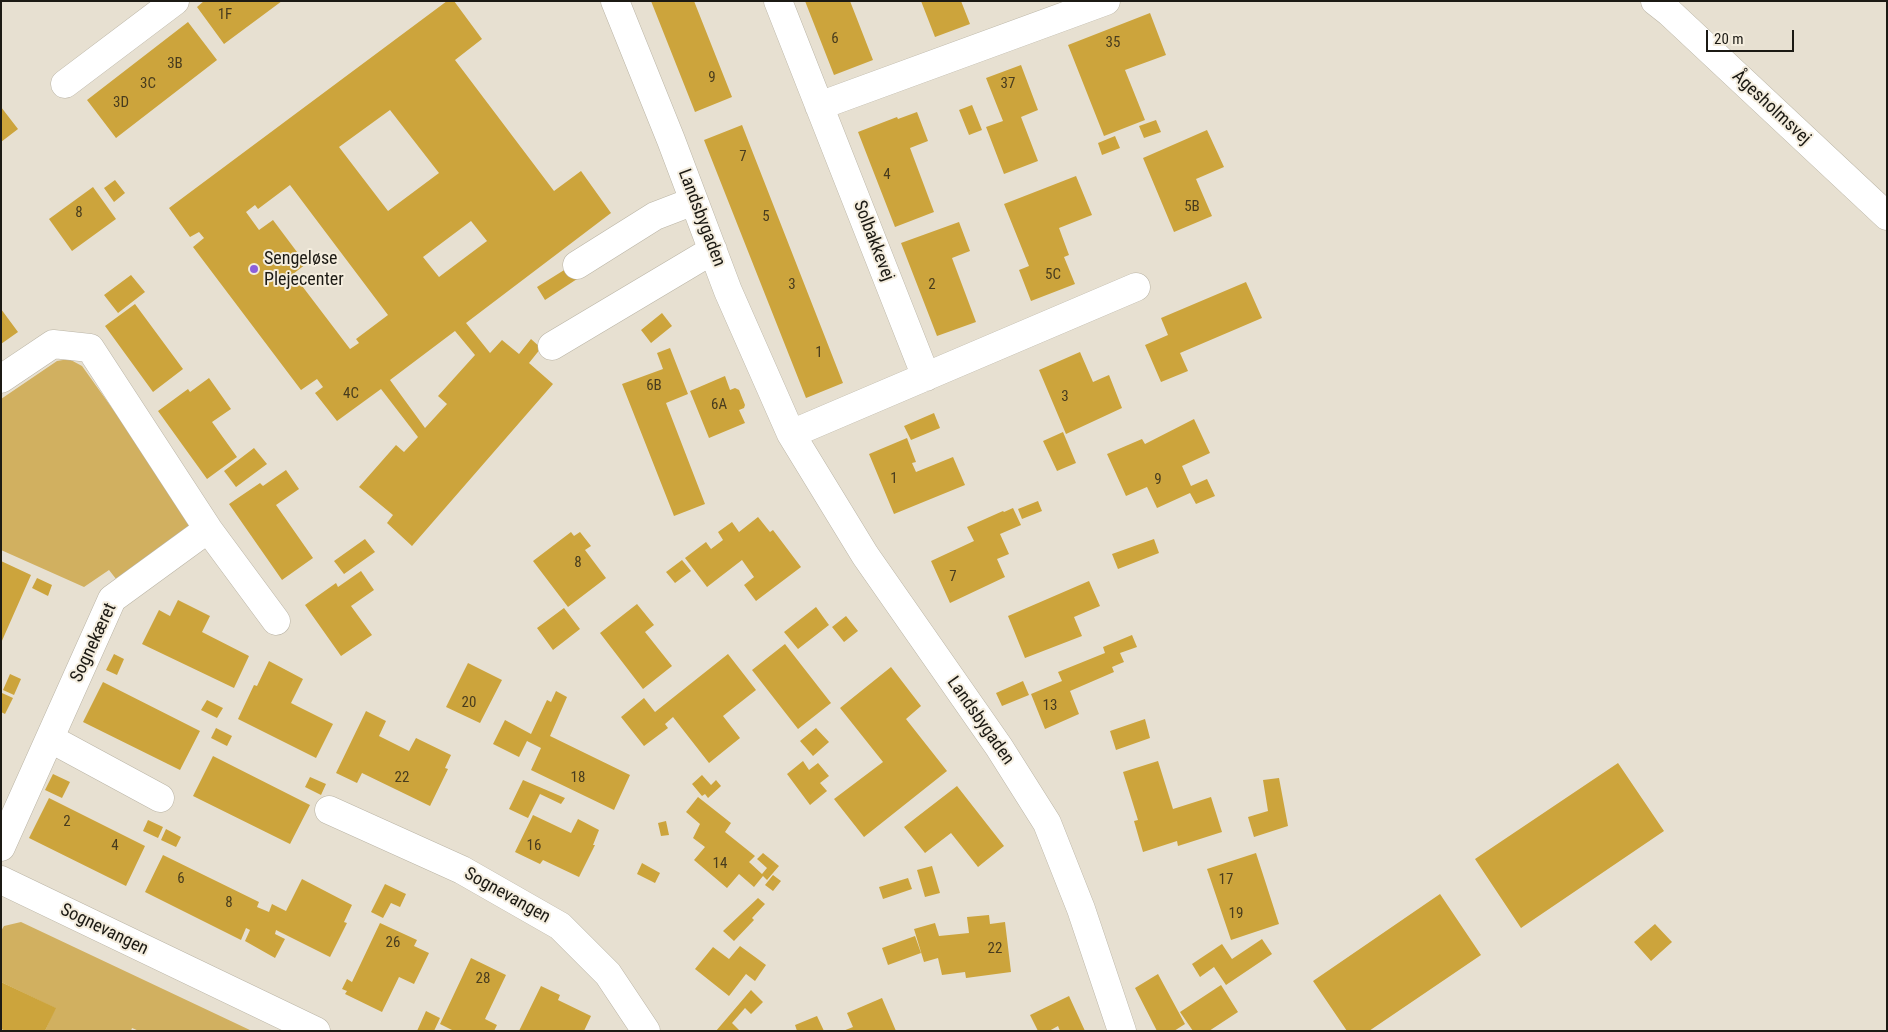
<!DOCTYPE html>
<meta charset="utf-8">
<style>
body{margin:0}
#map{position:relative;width:1888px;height:1032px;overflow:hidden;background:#e7e0d1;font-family:"Roboto Condensed",sans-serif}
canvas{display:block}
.frame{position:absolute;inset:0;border:2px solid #1c1a14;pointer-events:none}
.scale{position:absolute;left:1706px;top:30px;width:88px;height:22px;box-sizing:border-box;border:2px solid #1c1a14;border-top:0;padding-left:6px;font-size:15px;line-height:18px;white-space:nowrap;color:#1c1a14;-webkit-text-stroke:4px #f4edde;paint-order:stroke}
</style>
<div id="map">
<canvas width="1888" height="1032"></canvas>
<div class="frame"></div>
<div class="scale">20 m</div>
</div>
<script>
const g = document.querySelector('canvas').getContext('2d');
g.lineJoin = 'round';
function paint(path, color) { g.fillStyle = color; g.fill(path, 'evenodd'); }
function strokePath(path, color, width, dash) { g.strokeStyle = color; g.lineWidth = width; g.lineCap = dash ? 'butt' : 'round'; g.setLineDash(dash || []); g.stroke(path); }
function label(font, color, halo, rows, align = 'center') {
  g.font = font + ' "Roboto Condensed",sans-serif'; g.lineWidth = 4; g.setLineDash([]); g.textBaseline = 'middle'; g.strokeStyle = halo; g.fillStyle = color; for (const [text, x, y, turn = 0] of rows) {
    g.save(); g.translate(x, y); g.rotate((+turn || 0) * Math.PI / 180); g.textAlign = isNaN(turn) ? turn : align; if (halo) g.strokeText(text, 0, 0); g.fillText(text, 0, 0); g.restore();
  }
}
paint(new Path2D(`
 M69,359L82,366L190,517V526L120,584L109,570L84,587L1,550V399L57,361Z
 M21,922L252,1031H139L132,1028L131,1031H45L55,1008L1,982V931L4,926Z`), '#d1b060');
paint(new Path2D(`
 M204,1H282L224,44L197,7Z
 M447,1H454L482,39L455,60L554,191L581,171L611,213L466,323L490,353L502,340L519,354L531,339L541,348L529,363L553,384L412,546L387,523L393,515L359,487L396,445L404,452L418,437L381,389L337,421L315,393L323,387L317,379L301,390L193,247L204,238L199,232L190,237L169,208ZM390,110L439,173L388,211L339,147ZM290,185L388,315L356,339L359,343L350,349L293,274L306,264L273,220L259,230L246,212L255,205L258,209ZM471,221L487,241L439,277L423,257ZM455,331L475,355L438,396L447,404L425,428L390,380Z
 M651,1H694L732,97L695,112Z
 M805,1H850L873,60L834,75Z
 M921,1H961L970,24L935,37Z
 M1150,13L1166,55L1125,70L1145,120L1104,136L1068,45Z
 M188,22L217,60L116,138L87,100Z
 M1021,65L1038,110L1021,117L1038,161L1004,174L986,127L1003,121L986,78Z
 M972,105L982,130L969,135L959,110Z
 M1,107L18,129L1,142Z
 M917,112L928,141L910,148L934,212L895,227L858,132L897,117L898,119Z
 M1156,120L1161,132L1144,138L1139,126Z
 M742,125L843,383L806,398L704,140Z
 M1207,130L1224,167L1196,179L1212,216L1174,232L1143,158Z
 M1115,136L1120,148L1102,155L1098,143Z
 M1076,176L1092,215L1059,228L1069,255L1064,257L1075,284L1031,301L1019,270L1029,266L1004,204Z
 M115,180L125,193L114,202L104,188Z
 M93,187L116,219L72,251L49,219Z
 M959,222L970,251L952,258L976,322L937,336L901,243Z
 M569,267L577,279L545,300L537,287Z
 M131,275L145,292L118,313L104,295Z
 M1246,282L1262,318L1180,353L1188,371L1161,382L1145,345L1168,335L1161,318Z
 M135,304L183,369L153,392L105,326Z
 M1,309L18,332L1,344Z
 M662,313L672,326L651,343L641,330Z
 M670,348L688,394L666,403L705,504L674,516L622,384L663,369L657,353Z
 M1080,352L1093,382L1109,375L1122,408L1066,434L1039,370Z
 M725,376L730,390L735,388L739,390L745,405L744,408L739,410L745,423L709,438L690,391Z
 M209,378L231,409L212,422L237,457L207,479L158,411L188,389L190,392Z
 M934,413L940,428L911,440L904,426Z
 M1194,419L1210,453L1182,466L1191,486L1207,479L1215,496L1196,504L1190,493L1157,508L1147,487L1126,496L1107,454L1142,439L1145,444Z
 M1063,432L1076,463L1057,471L1043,441Z
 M907,438L916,462L912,463L916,472L953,457L965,485L894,514L869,454Z
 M254,448L267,464L236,487L224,471Z
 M286,470L299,489L276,505L313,558L282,580L229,504L260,483L263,486Z
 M1038,501L1042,511L1022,519L1018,509Z
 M1013,508L1021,525L1000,534L1009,554L997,559L1005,577L950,603L931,561L974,541L967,527L1003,511L1004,512Z
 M758,517L770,532L773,530L801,567L756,601L744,585L754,577L742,560L707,587L685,558L706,542L711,549L723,540L718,532L732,522L739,532Z
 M571,532L574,536L580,532L591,546L585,550L606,578L568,607L533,561Z
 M365,539L375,552L344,574L334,561Z
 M1154,539L1159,553L1118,569L1112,554Z
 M682,560L691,571L675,583L666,572Z
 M1,561L31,575L1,643Z
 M361,571L374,590L351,606L372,635L341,656L305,605L336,583L338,587Z
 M37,578L52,585L48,596L32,588Z
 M1089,581L1100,606L1074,617L1082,636L1025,658L1008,616Z
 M178,600L210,616L202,632L249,656L234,688L142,644L159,610L170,616Z
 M637,604L654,625L645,632L672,666L643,689L600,633Z
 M816,607L829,625L798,649L784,632Z
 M564,608L580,629L553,650L537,628Z
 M846,616L858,631L844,642L832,627Z
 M1132,635L1137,647L1120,653L1124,662L1112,667L1114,672L1070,691L1079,714L1045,729L1031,694L1062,681L1058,672L1105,653L1103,647Z
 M785,644L831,703L798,729L752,670Z
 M114,654L124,659L117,675L106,670Z
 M728,654L756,690L723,716L740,738L709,763L673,717L665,724L668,728L644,746L621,717L644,698L655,712Z
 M269,661L303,679L291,703L333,724L316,758L238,719L254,685L257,686Z
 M468,663L502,680L480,723L446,707Z
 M891,667L921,706L906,719L947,771L864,837L834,799L883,762L840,708Z
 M10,674L21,679L14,695L3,690Z
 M1023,681L1029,695L1002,706L996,693Z
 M103,682L200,731L180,770L83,722Z
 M556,691L567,697L550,736L630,775L614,810L531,770L541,748L527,741L519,757L493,744L505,720L531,734L547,700L551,702Z
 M2,693L13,698L5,714L1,712Z
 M207,700L223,708L217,718L201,710Z
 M366,711L386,721L379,736L409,751L416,738L451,755L445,768L448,769L430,806L362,773L357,783L336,773Z
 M1145,719L1150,738L1116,750L1110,731Z
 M216,728L232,736L227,746L211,738Z
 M816,728L829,742L813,756L800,741Z
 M213,756L310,805L290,844L193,796Z
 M803,761L809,770L818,763L829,776L820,783L827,791L810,805L787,774Z
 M1158,761L1173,809L1211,797L1222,832L1178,846L1177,841L1143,852L1134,821L1138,820L1123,772Z
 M1618,763L1664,831L1521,928L1475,859Z
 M53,774L70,782L62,798L45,790Z
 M702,775L711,785L716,780L721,786L708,798L705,794L702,796L692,784Z
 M310,777L326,784L321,795L305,787Z
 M1279,778L1288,826L1254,837L1248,817L1268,811L1263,780Z
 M523,780L565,798L561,804L540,794L528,818L509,809Z
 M957,786L1004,846L978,867L951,833L925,853L904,827Z
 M698,797L731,823L725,832L755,856L749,862L762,874L767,868L757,859L763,853L779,866L767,880L763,876L754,887L739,874L727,888L694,860L705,847L693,838L700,824L686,812Z
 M49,798L145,846L126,886L29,838Z
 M533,815L571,833L578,819L599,830L593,845H595L579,877L543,860L540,864L515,852Z
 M148,820L163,827L158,838L143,831Z
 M666,821L669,835L661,836L658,823Z
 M166,829L181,837L176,847L161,840Z
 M1256,853L1279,924L1231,940L1207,869Z
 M163,855L259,902L257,907L269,912L272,904L286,911L302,879L352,905L344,922L347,923L330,957L276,930L275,934L285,939L275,958L245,941L250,930L246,928L241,940L145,892Z
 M642,863L660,873L655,883L637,874Z
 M932,866L940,893L925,897L917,870Z
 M773,875L781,881L773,891L765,885Z
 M908,878L912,889L883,899L879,887Z
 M385,884L406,894L400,907L391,903L383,918L371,912Z
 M1440,894L1481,955L1369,1031H1347L1313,981Z
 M758,898L765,904L752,918L754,920L734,941L723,931Z
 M989,915L990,924L1005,922L1011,972L966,978L965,972L942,975L938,958L924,962L914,929L935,923L939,936L969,933L967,917Z
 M380,923L417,940L414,946L429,953L414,984L399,977L382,1012L345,994L347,991L342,989L347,979L352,982Z
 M1655,924L1672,942L1651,961L1634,942Z
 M915,936L921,953L888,965L882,948Z
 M1262,939L1272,954L1226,985L1214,967L1200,977L1192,964L1222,944L1232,959Z
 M740,946L766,965L755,981L746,974L729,996L695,969L713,947L729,959Z
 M471,958L506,975L485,1019L497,1025L494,1031H454L440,1024Z
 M1158,974L1185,1024L1174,1031H1157L1135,988Z
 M1,982L56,1008L45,1031H6L1,1029Z
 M1221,985L1238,1012L1209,1031H1193L1180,1012Z
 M541,986L560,995L558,1000L591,1016L584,1031H519Z
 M751,990L763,1002L751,1014L745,1008L732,1023L740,1031H716Z
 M1069,996L1085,1031H1060L1058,1026L1049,1031H1038L1030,1015Z
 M882,998L896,1031H843L853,1027L847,1013Z
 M426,1011L440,1018L434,1031H417Z
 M817,1016L824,1031H797L795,1025Z`), '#cca43c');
const minor = new Path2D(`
 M615,1L671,140L728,291L791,434L865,555L999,747L1047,823L1081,909L1122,1031
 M778,1L926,377
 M1655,1L1669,12L1887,216
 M65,84L175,1
 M819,106L1106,1
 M577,265L655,216L694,201
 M552,346L713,250
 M1,379L53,344L90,348L208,529L112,599L1,847
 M791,434L1136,287
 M208,529L276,621
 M51,739L160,798
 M329,810L462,870L560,926L608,974L646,1031
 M1,880L316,1031`);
strokePath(minor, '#bab4a5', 29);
strokePath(minor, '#fff', 28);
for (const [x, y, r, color] of [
 [254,269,5,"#8c60da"]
]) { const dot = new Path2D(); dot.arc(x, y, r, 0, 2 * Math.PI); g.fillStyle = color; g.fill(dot); strokePath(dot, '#f4edde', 2); }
label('15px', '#483c1e', null, [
 ["1F",225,15],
 ["6",835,39],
 ["35",1113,43],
 ["3B",175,64],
 ["9",712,78],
 ["3C",148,84],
 ["37",1008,84],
 ["3D",121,103],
 ["7",743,157],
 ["4",887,175],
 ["5B",1192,207],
 ["8",79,213],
 ["5",766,217],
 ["5C",1053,275],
 ["3",792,285],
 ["2",932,285],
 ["1",819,353],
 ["6B",654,386],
 ["4C",351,394],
 ["3",1065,397],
 ["6A",719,405],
 ["1",894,479],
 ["9",1158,480],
 ["8",578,563],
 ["7",953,577],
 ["20",469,703],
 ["13",1050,706],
 ["22",402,778],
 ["18",578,778],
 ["2",67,822],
 ["4",115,846],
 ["16",534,846],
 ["14",720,864],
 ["6",181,879],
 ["17",1226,880],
 ["8",229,903],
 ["19",1236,914],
 ["26",393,943],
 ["22",995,949],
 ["28",483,979]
]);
label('18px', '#1c1a14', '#f4edde', [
 ["Ågesholmsvej",1771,108,43],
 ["Landsbygaden",701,218,69],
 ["Solbakkevej",873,241,69],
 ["Sognekæret",94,643,-65],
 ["Landsbygaden",980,721,55],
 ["Sognevangen",507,896,29],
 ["Sognevangen",104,930,26]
]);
label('18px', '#1c1a14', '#f4edde', [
 ["Sengeløse",264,259],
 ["Plejecenter",264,280]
], 'left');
</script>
